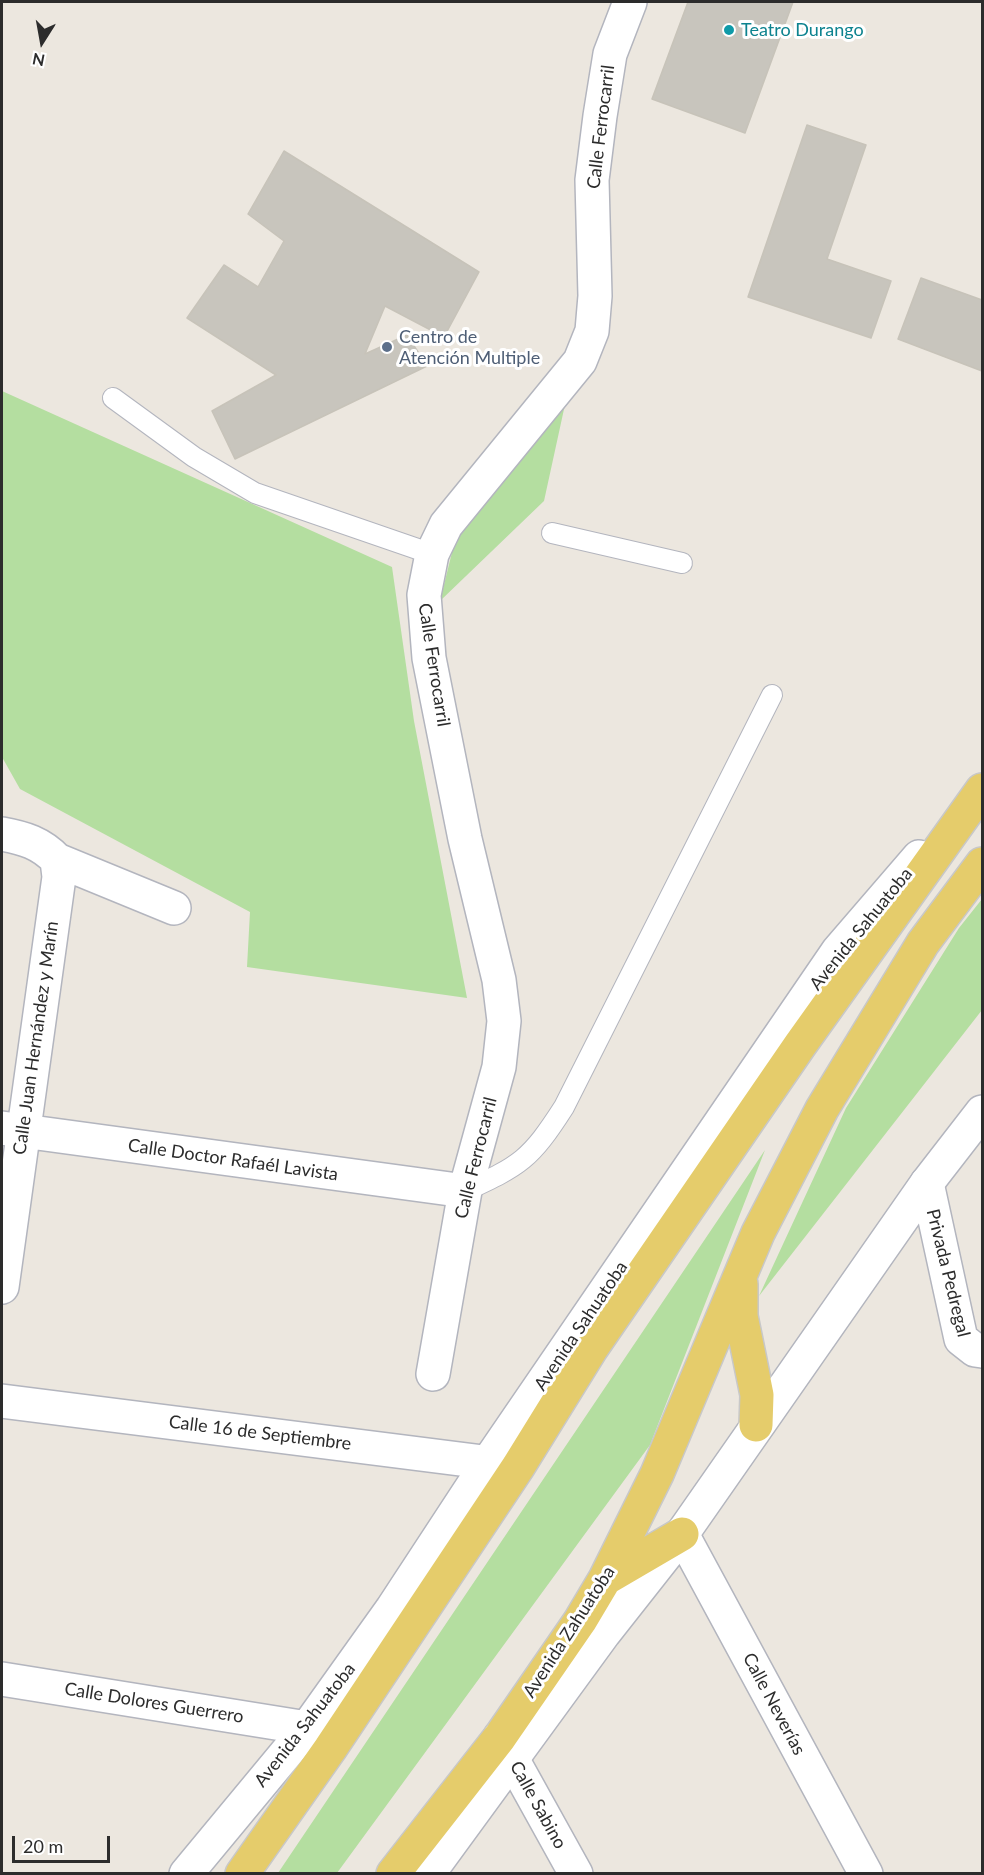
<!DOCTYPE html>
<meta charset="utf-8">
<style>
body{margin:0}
#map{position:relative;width:984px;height:1875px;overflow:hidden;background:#ece7df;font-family:Lato,sans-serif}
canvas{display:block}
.frame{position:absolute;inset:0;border:3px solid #2c2c2c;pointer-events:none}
.north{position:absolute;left:12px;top:12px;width:60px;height:60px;-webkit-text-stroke:4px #fff;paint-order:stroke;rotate:191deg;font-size:16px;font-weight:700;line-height:24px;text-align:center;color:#2c2c2c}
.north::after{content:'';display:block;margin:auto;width:21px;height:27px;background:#2c2c2c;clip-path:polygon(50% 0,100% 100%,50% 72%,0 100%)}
.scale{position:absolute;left:12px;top:1836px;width:98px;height:27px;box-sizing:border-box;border:3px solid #2c2c2c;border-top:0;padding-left:8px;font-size:18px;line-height:21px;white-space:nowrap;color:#2c2c2c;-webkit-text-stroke:4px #fff;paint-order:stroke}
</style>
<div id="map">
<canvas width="984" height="1875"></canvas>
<div class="frame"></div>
<div class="north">N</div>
<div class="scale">20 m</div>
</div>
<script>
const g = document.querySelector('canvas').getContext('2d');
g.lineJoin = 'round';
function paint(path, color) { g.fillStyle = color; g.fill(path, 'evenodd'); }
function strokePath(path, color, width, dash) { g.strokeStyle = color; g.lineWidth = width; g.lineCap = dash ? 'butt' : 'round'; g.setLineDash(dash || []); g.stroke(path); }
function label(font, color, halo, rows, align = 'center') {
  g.font = font + ' Lato,sans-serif'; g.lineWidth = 6; g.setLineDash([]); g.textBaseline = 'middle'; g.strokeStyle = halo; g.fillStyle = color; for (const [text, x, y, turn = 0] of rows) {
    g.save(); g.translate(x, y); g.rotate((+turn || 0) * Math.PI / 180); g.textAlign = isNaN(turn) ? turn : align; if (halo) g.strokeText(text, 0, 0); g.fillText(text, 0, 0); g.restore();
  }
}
paint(new Path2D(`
 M2,391L392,567L414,721L467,998L247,967L250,912L20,789L2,757Z
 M566,400L544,501L440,601L459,524Z
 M982,899V1010L759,1296L846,1108L959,928Z
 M765,1150L650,1445L337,1873H278Z`), '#b4dea0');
const building = new Path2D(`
 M688,2H793L745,133L652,99Z
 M807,125L866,145L827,259L891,281L871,338L748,297Z
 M284,151L479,272L444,337L385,306L365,354L407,335L427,366L235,459L212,411L276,375L187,318L224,265L258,287L284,241L248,214Z
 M921,278L982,300V371L898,339Z`);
paint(building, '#c8c5bd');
strokePath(building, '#c7c3b9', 1.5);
const service = new Path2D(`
 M113,398L194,457L255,493L432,554
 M552,533L682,563
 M465,1191C521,1165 530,1160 564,1107L772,695`);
const minor = new Path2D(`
 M2,834C24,838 41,843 57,860L174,908
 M2,1128L465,1191
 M927,1183L961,1339L975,1350L982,1351
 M2,1287L59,877L57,860
 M433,1374L465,1191L499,1067L504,1021L499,980L465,839L429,658L424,595L432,554L446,525L580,361L592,331L595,296L592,180L600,116L610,54L630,2
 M2,1401L515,1466
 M682,1534L866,1874
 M2,1679L307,1728
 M500,1737L576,1874`);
const tertiary = new Path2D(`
 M186,1874L307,1728L392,1609L489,1461L838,951L919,857
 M428,1874L604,1633L682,1534L927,1183L982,1112`);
const primary = new Path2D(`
 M741,1284V1316L757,1395L756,1425
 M605,1579L682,1534
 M242,1874L330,1749L518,1467L591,1349L800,1045L982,790
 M393,1874L500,1737L580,1621L605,1579L657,1474L758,1233L822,1109L923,943L982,864`);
strokePath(service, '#b3b5be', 22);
strokePath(minor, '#b3b5be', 36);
strokePath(tertiary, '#b3b5be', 36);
strokePath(primary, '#c8c8c8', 36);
strokePath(service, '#fff', 20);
strokePath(minor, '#fff', 33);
strokePath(tertiary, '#fff', 33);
strokePath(primary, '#e5cc6b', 33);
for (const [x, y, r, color] of [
 [729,30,6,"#0f9aa8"],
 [387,347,6,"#5c6f8a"]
]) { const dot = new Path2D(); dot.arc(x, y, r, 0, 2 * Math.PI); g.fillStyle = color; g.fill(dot); strokePath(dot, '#fff', 2); }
label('18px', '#0d838f', '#fff', [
 ["Teatro Durango",741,30]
], 'left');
label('18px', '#2c2c2c', '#fff', [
 ["Calle Ferrocarril",601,127,-83],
 ["Calle Ferrocarril",434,665,81],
 ["Avenida Sahuatoba",861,929,-51],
 ["Calle Juan Hernández y Marín",36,1038,-82],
 ["Calle Ferrocarril",476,1158,-76],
 ["Calle Doctor Rafaél Lavista",233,1160,8],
 ["Privada Pedregal",948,1273,76],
 ["Avenida Sahuatoba",581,1326,-56],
 ["Calle 16 de Septiembre",260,1433,7],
 ["Avenida Zahuatoba",569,1632,-57],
 ["Calle Dolores Guerrero",154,1703,9],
 ["Calle Neverías",774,1704,62],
 ["Avenida Sahuatoba",305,1725,-52],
 ["Calle Sabino",538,1805,61]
]);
label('18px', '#4e5e75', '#fff', [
 ["Centro de",399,337],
 ["Atención Multiple",399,358]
], 'left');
</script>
